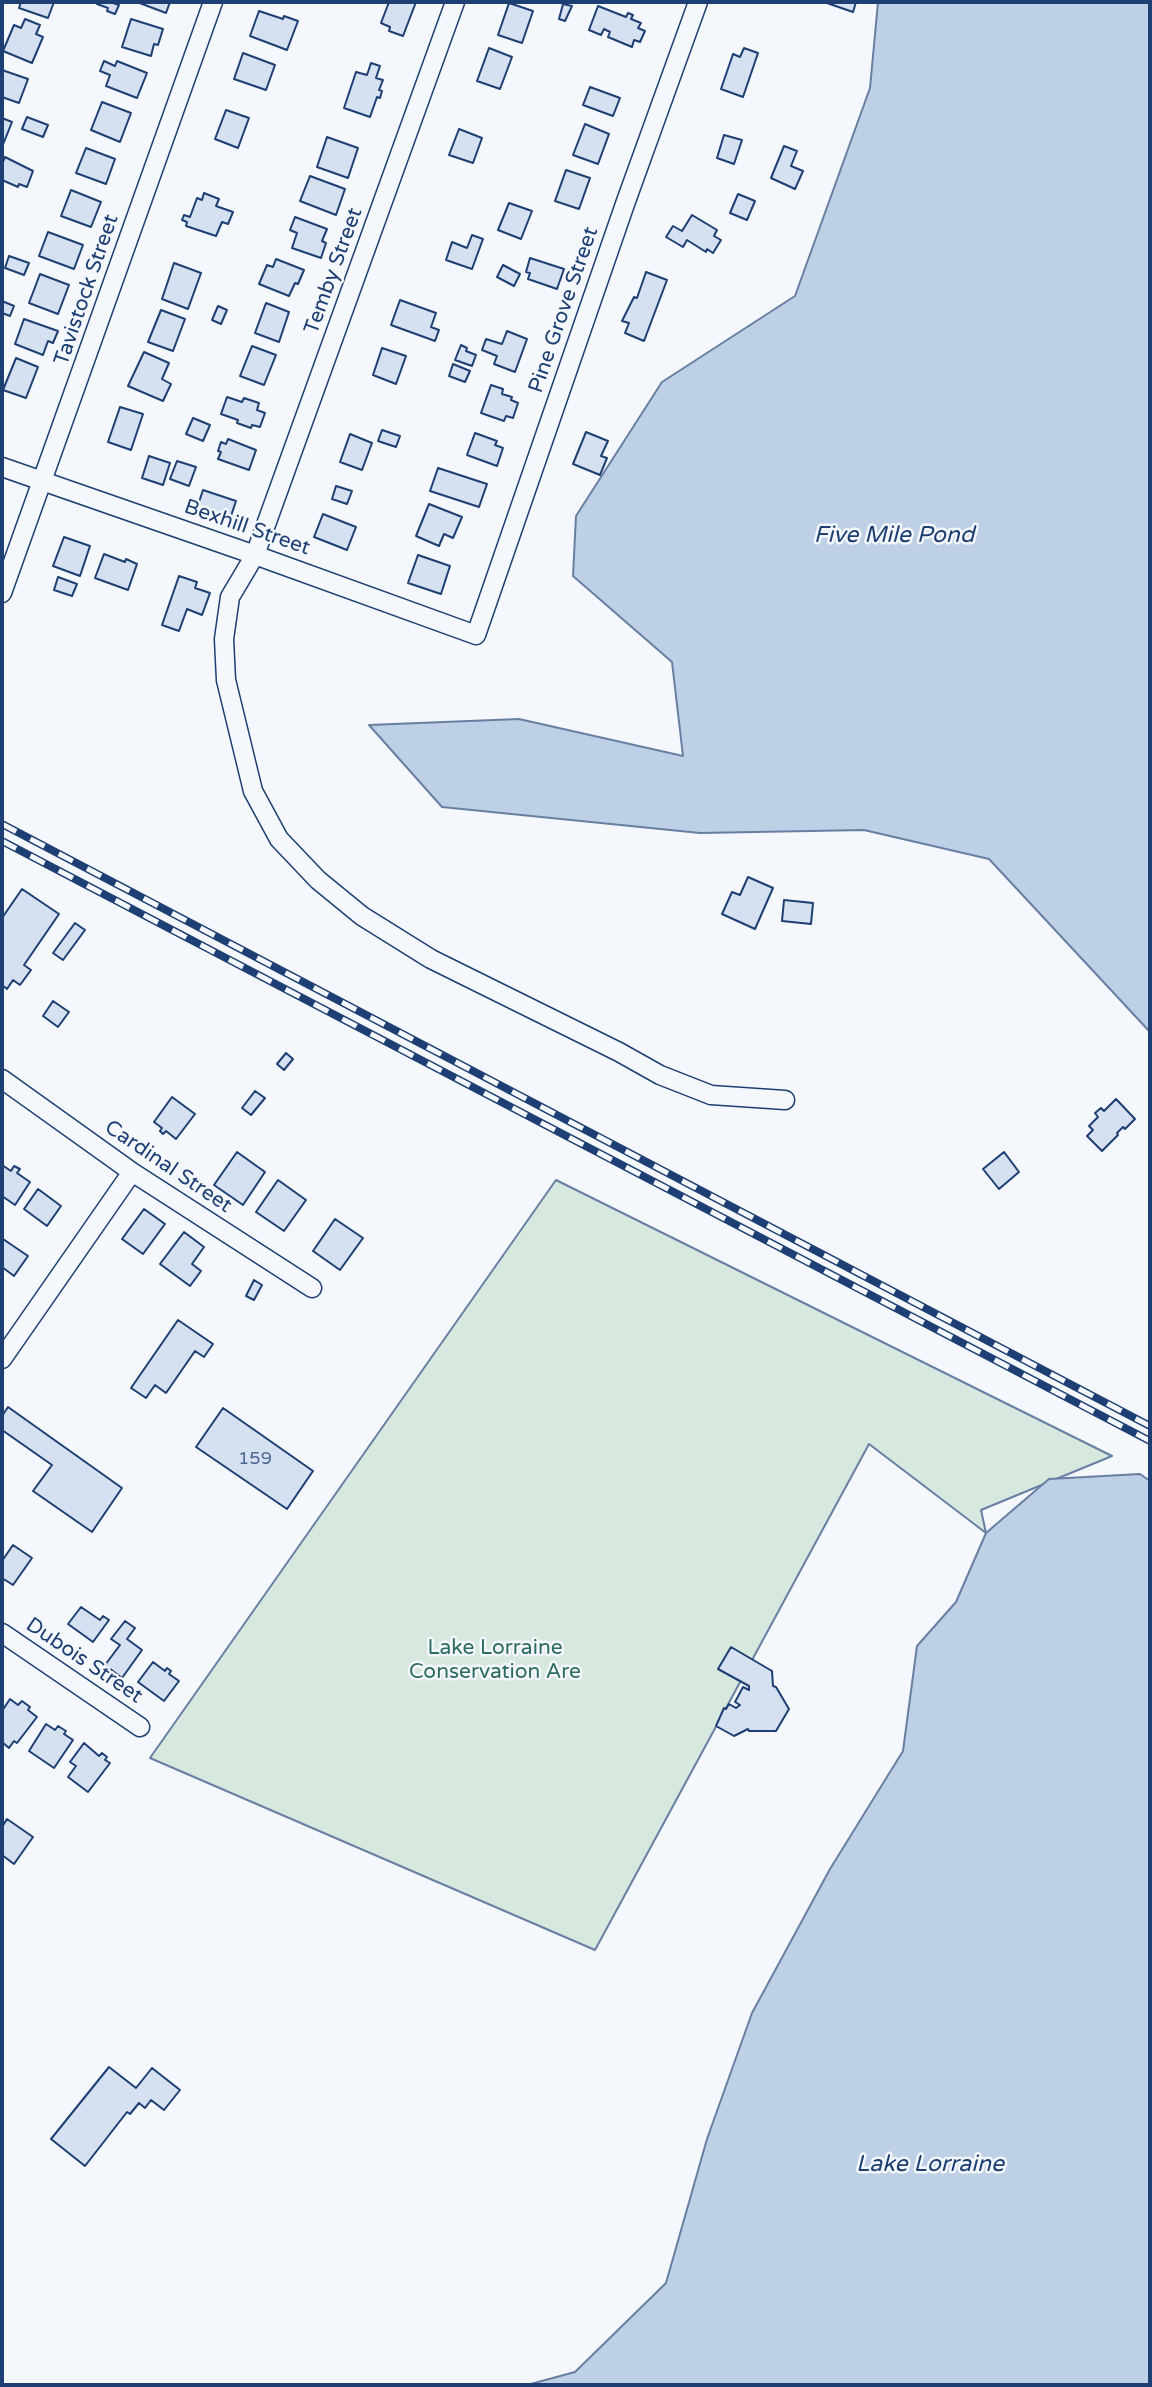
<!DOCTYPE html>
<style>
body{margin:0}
#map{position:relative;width:1152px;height:2387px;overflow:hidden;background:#f4f7fb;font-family:"Varela Round",sans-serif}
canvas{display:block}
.frame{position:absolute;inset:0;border:4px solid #1d3f73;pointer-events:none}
</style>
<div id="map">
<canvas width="1152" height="2387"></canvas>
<div class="frame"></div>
</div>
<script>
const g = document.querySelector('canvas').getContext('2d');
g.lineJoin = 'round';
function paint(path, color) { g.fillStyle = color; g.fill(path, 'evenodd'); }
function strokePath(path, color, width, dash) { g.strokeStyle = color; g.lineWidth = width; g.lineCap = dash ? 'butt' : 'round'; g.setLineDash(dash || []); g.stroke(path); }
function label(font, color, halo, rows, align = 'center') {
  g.font = font + ' "Varela Round",sans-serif'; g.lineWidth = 5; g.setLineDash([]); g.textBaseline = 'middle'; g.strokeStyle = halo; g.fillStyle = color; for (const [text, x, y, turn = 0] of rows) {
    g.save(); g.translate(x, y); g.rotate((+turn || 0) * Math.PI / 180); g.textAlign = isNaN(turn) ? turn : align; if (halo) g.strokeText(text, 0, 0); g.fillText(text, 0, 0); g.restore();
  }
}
const green = new Path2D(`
 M556,1180L1112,1456L981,1510L986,1533L869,1444L595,1950L150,1758Z`);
paint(green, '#d7e8df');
strokePath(green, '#687fa3', 2);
const water = new Path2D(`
 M878,2H1150V1032L989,859L864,830L700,833L442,807L369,725L519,719L683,756L672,662L573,576L576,516L662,382L795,296L870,88Z
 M1140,1474L1150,1481V2385H527L575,2372L666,2283L707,2139L752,2013L830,1869L903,1751L917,1646L956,1602L986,1533L1049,1479Z`);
paint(water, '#bed0e5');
strokePath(water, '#687fa3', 2);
const building = new Path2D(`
 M21,2H54L48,18L19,8Z
 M97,2H110L119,5L115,14L107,11L108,8L97,4Z
 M137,2H170L166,13Z
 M389,2H416L403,36L389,31L390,27L381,23Z
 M824,2H856L853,12Z
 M509,3L533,11L522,43L498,35Z
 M563,4L572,6L565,21L559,19Z
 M598,6L626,17L628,13L633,15L631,19L641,23L638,28L645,31L640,42L634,40L632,47L608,37L610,32L604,29L601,35L589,30Z
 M259,11L283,19L284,16L298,21L287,50L250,36Z
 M25,19L40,25L36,34L43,37L32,63L3,51L14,25L21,28Z
 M131,19L163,29L158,45L154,44L151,56L122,47Z
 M489,48L512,57L500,89L477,81Z
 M744,48L758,53L743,97L721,89L733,54L740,57Z
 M243,53L275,65L266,90L234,79Z
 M104,61L115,66L117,61L147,73L137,98L106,86L110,75L100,71Z
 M371,63L380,66L376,78L383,80L379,90L382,91L380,98L377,97L370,117L344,108L356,72L367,75Z
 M2,70L28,79L19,103L2,97Z
 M590,87L620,98L613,116L583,105Z
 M102,102L131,113L120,142L91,130Z
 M226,110L249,118L238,148L215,139Z
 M27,117L48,125L43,137L22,129Z
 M2,118L12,122L2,147Z
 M585,124L609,134L598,164L573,155Z
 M459,129L482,138L473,163L449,155Z
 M724,135L742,140L734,164L717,158Z
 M327,137L358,148L348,178L317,167Z
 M784,146L797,151L791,166L803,171L795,189L771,178Z
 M86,148L115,159L106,184L76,173Z
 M5,157L33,171L27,187L19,184L18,187L2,180V164Z
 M566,170L590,178L579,209L555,201Z
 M310,176L345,189L336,215L300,201Z
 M71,190L101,202L91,227L61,216Z
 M204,193L219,199L216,206L233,212L228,224L222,222L216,236L186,226L187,222L182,220L184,215L190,217L197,198L202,200Z
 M738,194L755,201L747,220L730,213Z
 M509,203L532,211L521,239L498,230Z
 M692,215L717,230L714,236L721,240L713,253L707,249L706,252L687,240L683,247L666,237L673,226L682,231Z
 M295,217L327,229L322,241L326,243L321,258L292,248L297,233L290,230Z
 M48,232L83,245L74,269L39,256Z
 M472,235L483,239L472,269L446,260L452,242L467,248Z
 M9,256L29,263L24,275L5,268Z
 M530,258L564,269L557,289L528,279L530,273L526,272Z
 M276,259L304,270L298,284L295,283L289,296L259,284L267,265L273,267Z
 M174,263L201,273L188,309L162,299Z
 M503,265L520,274L514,286L497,277Z
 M646,272L667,280L644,341L625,333L629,323L622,321L634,297L637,298Z
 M40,274L69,285L58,314L29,303Z
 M400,300L436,313L431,327L439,330L435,341L391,325Z
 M2,301L14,306L10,316L2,313Z
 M266,303L289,312L279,342L255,333Z
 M218,306L227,310L221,324L212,320Z
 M161,310L185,319L173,351L148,342Z
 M24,319L58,331L53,343L48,341L43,355L15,344Z
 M507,331L527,339L515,372L494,364L497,356L482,350L486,339L502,344Z
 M461,345L467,348L466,351L476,355L472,366L455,360Z
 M252,346L276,355L264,385L240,376Z
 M382,348L406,356L396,384L373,375Z
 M144,352L169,363L162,379L171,384L163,401L128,386Z
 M16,358L38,367L26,398L3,390Z
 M453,364L470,371L465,382L449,376Z
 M491,385L503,389L502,394L512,397L511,400L518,403L513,418L506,416L504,421L481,413Z
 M227,397L242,402L244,398L259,403L257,410L265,413L260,427L252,425L251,428L237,423L238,420L221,414Z
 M120,407L143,414L131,450L108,442Z
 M193,418L210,425L203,441L186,434Z
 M382,430L400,436L396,447L378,441Z
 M586,432L608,441L601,456L607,458L600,475L573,464Z
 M475,433L497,441L495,445L503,448L497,466L467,455Z
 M350,434L372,443L362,470L340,462Z
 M228,439L256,450L249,470L218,459L221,452L218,451L221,442L226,444Z
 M149,456L170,463L163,485L142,478Z
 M177,461L196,467L189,486L170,479Z
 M438,468L487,484L479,507L430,491Z
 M336,486L352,491L347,504L332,499Z
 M203,490L236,501L230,519L197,508Z
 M429,504L462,517L453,538L444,534L439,546L416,536Z
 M323,514L356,527L347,550L314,537Z
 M64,537L90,546L80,576L53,566Z
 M104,554L125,562L126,559L137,564L128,590L95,578Z
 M418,555L450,566L441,594L408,583Z
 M179,576L197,582L195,588L210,593L202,615L187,609L179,631L162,625Z
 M58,577L77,584L72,596L54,590Z
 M748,877L773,888L755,929L722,914L732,892L740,895Z
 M22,889L59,914L24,965L31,970L20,985L13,980L7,989L2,985V918Z
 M784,900L813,903L811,924L782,921Z
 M75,923L85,930L63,960L53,953Z
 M53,1001L69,1012L58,1027L43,1016Z
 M286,1053L293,1059L284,1070L277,1064Z
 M255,1091L265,1098L251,1115L242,1108Z
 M172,1097L195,1114L176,1139L166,1131L163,1134L160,1131L162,1128L154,1122Z
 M1116,1099L1135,1119L1125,1129L1123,1127L1117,1133L1118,1135L1102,1151L1087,1136L1093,1130L1089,1126L1098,1117L1095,1113L1101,1108L1104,1111Z
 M237,1152L265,1172L243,1205L214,1185Z
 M1004,1152L1019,1172L999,1189L983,1169Z
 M2,1165L11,1171L14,1166L20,1169L17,1173L30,1182L15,1205L2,1196Z
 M278,1180L306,1200L284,1231L256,1212Z
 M38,1189L61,1206L47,1226L24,1209Z
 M144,1209L165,1224L143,1254L122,1239Z
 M335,1219L363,1238L340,1270L313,1251Z
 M184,1232L204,1247L192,1264L201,1271L190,1286L160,1264Z
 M3,1239L28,1256L14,1276L2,1267Z
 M254,1280L262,1285L254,1300L246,1296Z
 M178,1320L213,1344L204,1357L195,1351L166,1393L155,1385L146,1398L131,1388Z
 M8,1407L122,1488L92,1532L33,1491L52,1465L2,1430V1416Z
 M223,1408L313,1471L287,1509L196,1447Z
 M13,1545L32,1558L13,1585L2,1578V1561Z
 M81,1607L100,1620L103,1616L109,1620L93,1642L68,1624Z
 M125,1621L135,1628L127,1639L142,1650L122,1678L105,1665L120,1645L111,1639Z
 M731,1647L772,1671L773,1686L776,1687L789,1709L776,1731H749L748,1729L734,1736L716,1726L724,1708L726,1709L729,1704L736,1708L740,1705L735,1702L743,1687L749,1690V1686L718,1669Z
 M153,1662L165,1671L167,1668L171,1671L169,1674L179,1681L164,1701L138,1682Z
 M10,1699L18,1705L22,1701L30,1707L28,1710L37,1717L17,1743L14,1741L9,1748L2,1742V1711Z
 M46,1724L55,1730L58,1726L66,1731L64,1734L73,1740L54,1768L29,1751Z
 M84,1743L99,1756L102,1753L107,1757L105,1760L110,1763L88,1792L68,1777L76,1766L70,1762Z
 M7,1819L33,1837L14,1864L2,1855V1827Z
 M109,2067L136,2088L152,2068L180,2090L164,2110L151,2100L145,2108L139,2103L130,2114L127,2112L85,2166L51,2139Z`);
paint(building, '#d5e0f0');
strokePath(building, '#1d3f73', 2);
const street = new Path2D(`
 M455,2L255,555L230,597L224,639L226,680L253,791L279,839L318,880L362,916L431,959L619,1052L660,1075L711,1095L785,1100
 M2,467L255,555L476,635L625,204L698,2
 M2,593L213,2
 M2,1079L132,1172L312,1288
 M2,1359L132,1172
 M2,1633L140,1727`);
strokePath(street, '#1d3f73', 21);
strokePath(street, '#f4f7fb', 18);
const rail = new Path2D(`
 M2,824L1150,1426
 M2,841L1150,1441`);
strokePath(rail, '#1d3f73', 8);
strokePath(rail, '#f4f7fb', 5, [16]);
label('18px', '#4b6792', null, [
 ["159",255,1459]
]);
label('21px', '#1d3f73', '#f4f7fb', [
 ["Temby Street",334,271,-70],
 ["Tavistock Street",87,290,-71],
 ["Pine Grove Street",564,310,-71],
 ["Bexhill Street",247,528,19],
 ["Cardinal Street",168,1167,34],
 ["Dubois Street",84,1661,34]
]);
label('21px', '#2c6c60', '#f4f7fb', [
 ["Lake Lorraine",495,1648],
 ["Conservation Are",495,1672]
]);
label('italic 23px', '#1d3f73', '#f4f7fb', [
 ["Five Mile Pond",894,536],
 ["Lake Lorraine",930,2165]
]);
</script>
